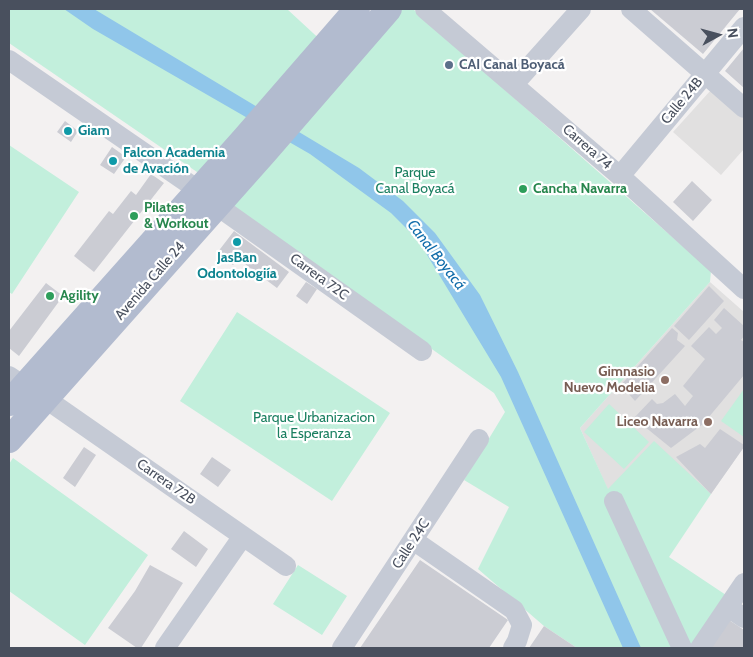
<!DOCTYPE html>
<meta charset="utf-8">
<style>
body{margin:0}
#map{position:relative;width:753px;height:657px;overflow:hidden;background:#f3f1f1;font-family:Cabin,sans-serif}
canvas{display:block}
.frame{position:absolute;inset:0;border:10px solid #49505e;pointer-events:none}
.north{position:absolute;left:693px;top:10px;width:50px;height:50px;-webkit-text-stroke:4px #fff;paint-order:stroke;rotate:83deg;font-size:14px;font-weight:700;line-height:20px;text-align:center;color:#49505e}
.north::after{content:'';display:block;margin:auto;width:18px;height:22px;background:#49505e;clip-path:polygon(50% 0,100% 100%,50% 72%,0 100%)}
</style>
<div id="map">
<canvas width="753" height="657"></canvas>
<div class="frame"></div>
<div class="north">N</div>
</div>
<script>
const g = document.querySelector('canvas').getContext('2d');
g.lineJoin = 'round';
function paint(path, color) { g.fillStyle = color; g.fill(path, 'evenodd'); }
function strokePath(path, color, width, dash) { g.strokeStyle = color; g.lineWidth = width; g.lineCap = dash ? 'butt' : 'round'; g.setLineDash(dash || []); g.stroke(path); }
function label(font, color, halo, rows, align = 'center') {
  g.font = font + ' Cabin,sans-serif'; g.lineWidth = 4.5; g.setLineDash([]); g.textBaseline = 'middle'; g.strokeStyle = halo; g.fillStyle = color; for (const [text, x, y, turn = 0] of rows) {
    g.save(); g.translate(x, y); g.rotate((+turn || 0) * Math.PI / 180); g.textAlign = isNaN(turn) ? turn : align; if (halo) g.strokeText(text, 0, 0); g.fillText(text, 0, 0); g.restore();
  }
}
paint(new Path2D(`
 M711,90L744,119V149L721,175L673,132Z
 M710,282L744,312V447L711,494L608,490L580,428Z`), '#e1e0e0');
paint(new Path2D(`
 M9,9H287L352,69L402,9H413L711,271L710,282L580,428L608,489L654,441L711,494L669,557L726,595L699,648H577L544,626L478,569L509,507L464,480L505,412L494,393L238,212L197,172L9,43Z
 M9,145L79,192L12,294L9,292Z
 M237,312L390,413L332,501L180,401Z
 M744,389V437L721,421Z
 M609,404L649,442L624,469L584,432Z
 M13,458L148,555L85,645L9,591V464Z
 M298,565L347,596L322,635L273,604Z`), '#c2efdc');
paint(new Path2D(`
 M64,9H94L359,168L403,201L435,233L480,295L518,372L641,648H623L501,377L418,240L391,213L310,154L93,29Z`), '#90c6ea');
paint(new Path2D(`
 M650,9H740L703,54Z
 M744,48V88L725,71Z
 M65,121L78,131L71,142L57,132Z
 M112,147L126,157L114,174L100,165Z
 M151,174L164,183L94,272L74,256L109,211L113,214L131,191L136,195Z
 M692,181L712,200L693,221L673,202Z
 M234,231L289,272L277,288L238,259L233,265L217,253Z
 M306,282L317,289L307,304L296,296Z
 M46,283L63,296L19,356L9,348V331Z
 M709,286L724,301L689,340L674,326Z
 M724,308L744,326V336L741,340L744,342V375L703,424L671,448L634,418L652,399L657,404L663,403L675,394L685,406L693,396L683,386L705,359L691,346L709,327L716,334L722,328L714,320Z
 M672,328L678,333L677,340L685,346L635,401L621,385Z
 M720,429L744,445V447L711,494L676,457L700,444L705,448Z
 M84,447L96,455L75,487L63,478Z
 M212,457L231,470L218,487L200,474Z
 M184,531L208,549L196,567L171,549Z
 M420,560L508,620L489,648H360Z
 M150,565L183,583L141,648H137L108,628L135,591Z
 M729,620L744,630V648H711Z
 M544,626L577,648H529Z`), '#cbccd3');
strokePath(new Path2D(`
 M425,9L620,176L744,289
 M631,9L744,108
 M9,60L198,190
 M514,84L581,9
 M620,176L744,27
 M216,205L422,351
 M9,376L24,386
 M46,399L286,566
 M614,501L682,648
 M413,540L514,610L522,625L517,641L513,648
 M728,607L744,618
 M165,648L243,536
 M342,648L479,439
 M700,648L744,583`), '#c5cad5', 20);
strokePath(new Path2D(`
 M9,403L245,138L357,9
 M9,440L265,152L389,9`), '#b2bbcf', 26);
for (const [x, y, r, color] of [
 [449,65,5,"#5c6f8a"],
 [68,131,5,"#0f9aa8"],
 [113,161,5,"#0f9aa8"],
 [523,189,5,"#2e9e5b"],
 [134,216,5,"#2e9e5b"],
 [237,242,5,"#0f9aa8"],
 [50,296,5,"#2e9e5b"],
 [665,380,5,"#8d6e63"],
 [708,422,5,"#8d6e63"]
]) { const dot = new Path2D(); dot.arc(x, y, r, 0, 2 * Math.PI); g.fillStyle = color; g.fill(dot); strokePath(dot, '#fff', 2); }
label('bold 14px', '#4e5e75', '#fff', [
 ["CAI Canal Boyacá",459,65]
], 'left');
label('14px', '#49505e', '#fff', [
 ["Calle 24B",682,101,-50],
 ["Carrera 74",587,147,41],
 ["Carrera 72C",319,277,36],
 ["Avenida Calle 24",150,281,-49],
 ["Carrera 72B",166,482,35],
 ["Calle 24C",411,544,-57]
]);
label('bold 14px', '#0d838f', '#fff', [
 ["Giam",78,131],
 ["Falcon Academia",123,153],
 ["de Avación",123,169],
 ["JasBan",237,258,"center"],
 ["Odontologiía",237,274,"center"]
], 'left');
label('14px', '#1a7f60', '#fff', [
 ["Parque",415,173],
 ["Canal Boyacá",415,189],
 ["Parque Urbanizacion",314,418],
 ["la Esperanza",314,434]
]);
label('bold 14px', '#27864d', '#fff', [
 ["Cancha Navarra",533,189],
 ["Pilates",144,208],
 ["& Workout",144,224],
 ["Agility",60,296]
], 'left');
label('bold 14px', '#785e54', '#fff', [
 ["Gimnasio",655,372],
 ["Nuevo Modelia",655,388],
 ["Liceo Navarra",698,422]
], 'right');
label('italic 15px', '#106caa', '#fff', [
 ["Canal Boyacá",436,255,52]
]);
</script>
